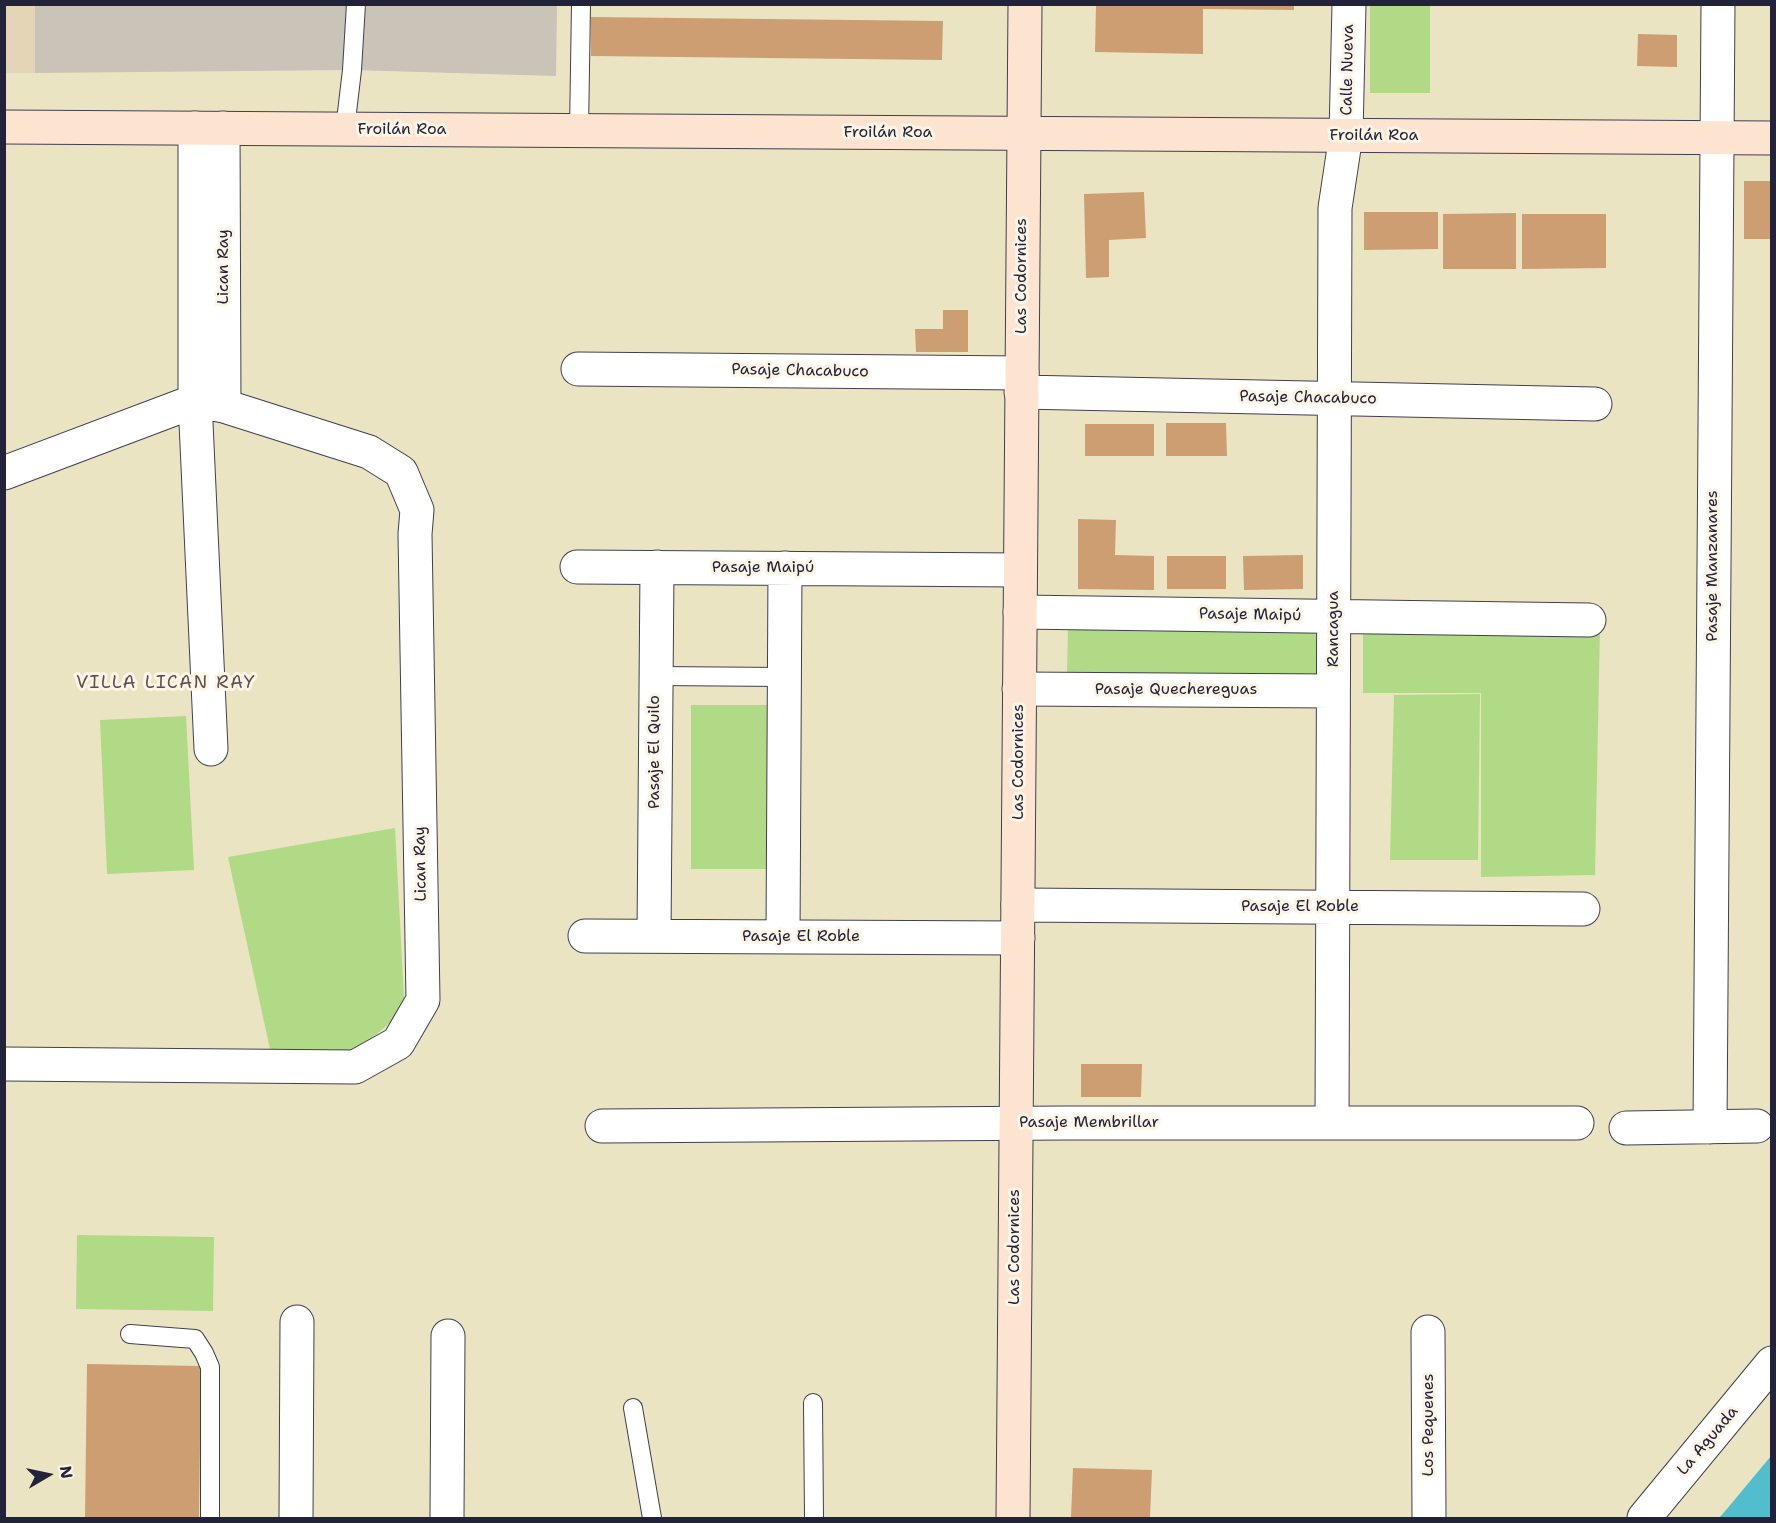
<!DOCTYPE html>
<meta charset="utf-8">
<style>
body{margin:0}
#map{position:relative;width:1776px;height:1523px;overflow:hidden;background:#ebe4c3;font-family:"Shantell Sans",sans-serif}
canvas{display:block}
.frame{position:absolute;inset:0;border:6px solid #22223b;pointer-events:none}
.north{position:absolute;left:18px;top:1445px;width:60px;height:60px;-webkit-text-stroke:4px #fcf5e5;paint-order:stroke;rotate:81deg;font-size:16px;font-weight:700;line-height:24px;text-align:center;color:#22223b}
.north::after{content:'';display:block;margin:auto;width:21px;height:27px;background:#22223b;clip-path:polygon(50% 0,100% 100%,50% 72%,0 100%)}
</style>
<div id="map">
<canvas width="1776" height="1523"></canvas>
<div class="frame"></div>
<div class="north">N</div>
</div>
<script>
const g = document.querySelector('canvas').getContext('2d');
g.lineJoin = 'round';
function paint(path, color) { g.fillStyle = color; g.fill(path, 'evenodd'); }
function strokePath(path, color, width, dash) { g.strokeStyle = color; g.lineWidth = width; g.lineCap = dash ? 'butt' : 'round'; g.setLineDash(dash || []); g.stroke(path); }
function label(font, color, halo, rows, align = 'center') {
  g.font = font + ' "Shantell Sans",sans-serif'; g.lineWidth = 6; g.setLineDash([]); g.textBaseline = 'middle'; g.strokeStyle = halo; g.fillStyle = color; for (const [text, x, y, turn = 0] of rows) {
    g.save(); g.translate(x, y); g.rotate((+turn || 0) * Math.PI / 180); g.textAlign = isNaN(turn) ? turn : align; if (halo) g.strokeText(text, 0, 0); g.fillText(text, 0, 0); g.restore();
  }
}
paint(new Path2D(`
 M5,5H35V73H5Z`), '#e4d5b7');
paint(new Path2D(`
 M35,5H557L556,76L352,70L35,73Z`), '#c9c3b8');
paint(new Path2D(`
 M1370,5H1430V93H1370Z
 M1068,626L1311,629L1320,639L1318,673L1313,677L1067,676Z
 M1363,626L1600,627L1595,875L1481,877V693H1363Z
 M1480,694L1478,860H1390L1394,695Z
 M691,705H768V869H691Z
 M186,716L194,870L107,874L100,720Z
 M395,828L404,998L396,1018L355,1052L270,1049L228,857Z
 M77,1235L214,1237L213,1311L76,1309Z`), '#b0da86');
paint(new Path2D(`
 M1771,1456V1518H1719L1726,1510Z`), '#52becd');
paint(new Path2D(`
 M1096,4H1294V10L1203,9V54L1095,52Z
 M591,17L943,21L942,60L591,56Z
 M1638,34L1677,35V67L1637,66Z
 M1744,181H1772V239H1744Z
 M1144,192L1146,238L1109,240V277L1086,278L1084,194Z
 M1364,212H1438V249L1364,250Z
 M1516,213V269H1443V214Z
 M1522,214H1606V268L1522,269Z
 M943,310H968V352H916L915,329H943Z
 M1166,423H1226L1227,456H1166Z
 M1085,424H1154V456H1085Z
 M1078,519L1116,520L1115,555L1154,556V590L1078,589Z
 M1303,555V589L1244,590L1243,556Z
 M1167,556H1226V589H1167Z
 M1081,1064H1142L1141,1097H1081Z
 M87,1364L201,1366L199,1518H85Z
 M1073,1468L1152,1470L1150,1518L1071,1517Z`), '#cc9e72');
const lane = new Path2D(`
 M345,129L352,70L356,4
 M579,131L581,4
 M656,676L784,677
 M130,1334L195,1339L204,1353L210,1367V1518
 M813,1403L814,1518
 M633,1408L652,1518`);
const street = new Path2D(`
 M195,128V401L211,749
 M223,128L224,406
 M578,369L1022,373
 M1021,392L1595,404
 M4,473L195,401L224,406L369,452L401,472L417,510L415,534L423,1000L398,1043L355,1067L4,1064
 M577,567L1020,570
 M1020,612L1589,620
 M1019,689L1333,691
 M1018,905L1583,909
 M585,936L1018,938
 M654,936L657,567
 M783,937L785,568
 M1332,1123L1335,208L1346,135L1349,4
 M602,1126L1067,1123H1577
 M1710,1127L1718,4
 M1626,1128L1757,1126
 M1428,1332L1429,1518
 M296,1518L297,1322
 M447,1518L448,1336
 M1644,1518L1772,1363`);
const secondary = new Path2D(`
 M4,127L1772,138
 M1013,1518L1025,4`);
strokePath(lane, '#403f4f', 20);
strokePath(street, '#403f4f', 35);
strokePath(secondary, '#403f4f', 35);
strokePath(lane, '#fff', 18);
strokePath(street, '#fff', 33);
strokePath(secondary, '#fde4d1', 33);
label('16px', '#22223b', '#fcf5e5', [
 ["Calle Nueva",1348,70,-89],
 ["Froilán Roa",402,130],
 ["Froilán Roa",888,133],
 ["Froilán Roa",1374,136],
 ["Lican Ray",224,267,-90],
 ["Las Codornices",1022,276,-90],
 ["Pasaje Chacabuco",800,371,1],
 ["Pasaje Chacabuco",1308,398,1],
 ["Pasaje Manzanares",1713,566,-90],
 ["Pasaje Maipú",763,568],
 ["Pasaje Maipú",1250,615,1],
 ["Rancagua",1334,629,-90],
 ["Pasaje Quechereguas",1176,690],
 ["Pasaje El Quilo",655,752,-90],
 ["Las Codornices",1019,762,-90],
 ["Lican Ray",421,864,-91],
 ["Pasaje El Roble",1300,907],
 ["Pasaje El Roble",801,937],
 ["Pasaje Membrillar",1089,1123],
 ["Las Codornices",1015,1247,-90],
 ["Los Pequenes",1429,1425,-90],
 ["La Aguada",1708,1441,-50]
]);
g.letterSpacing = '1.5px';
label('18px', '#5e4d4e', '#fcf5e5', [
 ["VILLA LICAN RAY",166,683]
]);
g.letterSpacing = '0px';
</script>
